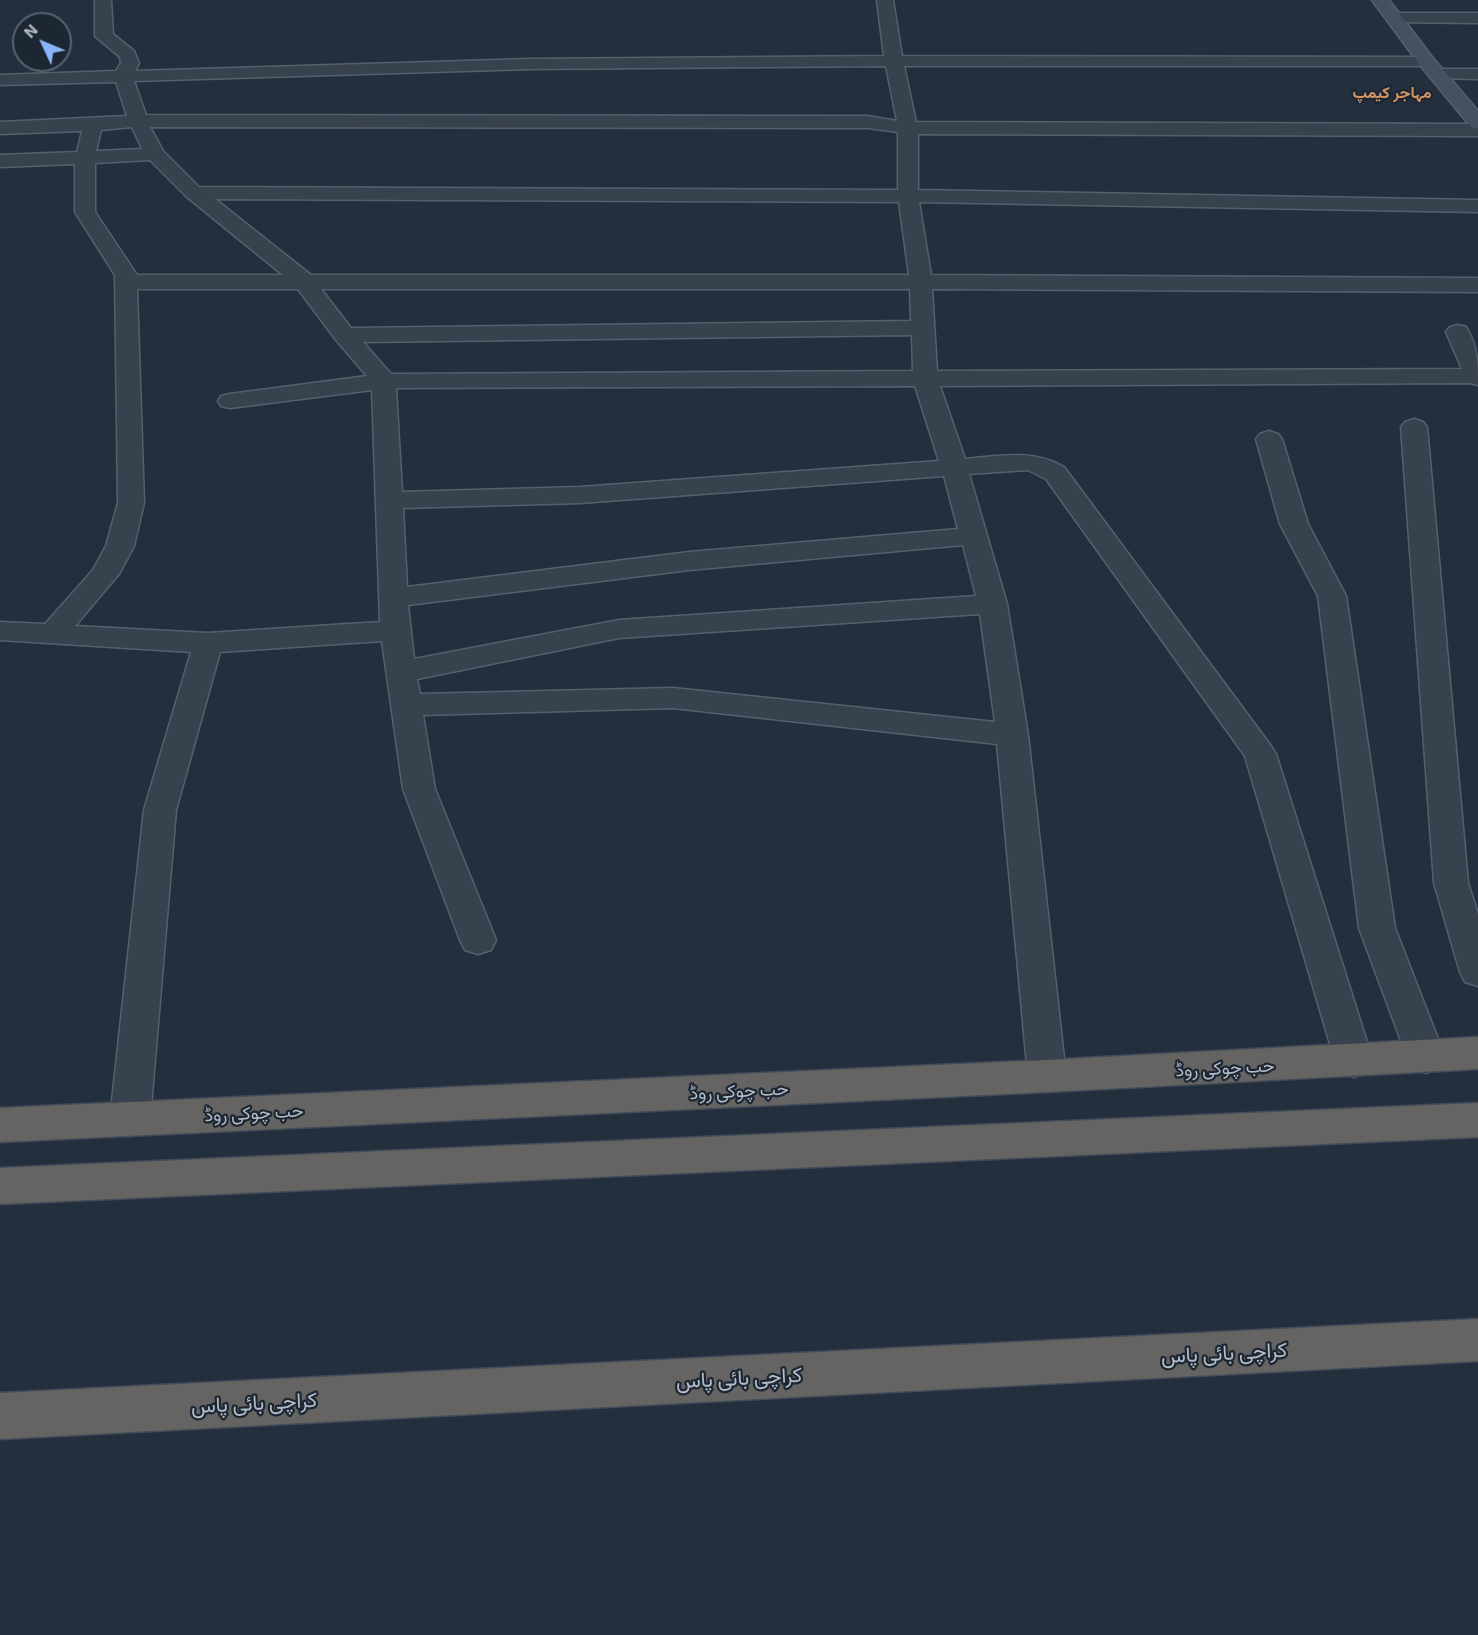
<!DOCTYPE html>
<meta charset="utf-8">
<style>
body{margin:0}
#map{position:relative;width:1478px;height:1635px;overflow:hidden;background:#242f3e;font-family:"Exo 2",sans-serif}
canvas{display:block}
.north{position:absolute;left:12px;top:12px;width:60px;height:60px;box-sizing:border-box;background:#1d2633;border:2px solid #59626f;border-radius:50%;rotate:314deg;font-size:16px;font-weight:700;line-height:24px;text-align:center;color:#b4bcc9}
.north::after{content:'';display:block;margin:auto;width:21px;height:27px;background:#8ab4f8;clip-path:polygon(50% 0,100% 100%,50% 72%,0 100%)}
</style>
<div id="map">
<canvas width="1478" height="1635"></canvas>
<div class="north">N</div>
</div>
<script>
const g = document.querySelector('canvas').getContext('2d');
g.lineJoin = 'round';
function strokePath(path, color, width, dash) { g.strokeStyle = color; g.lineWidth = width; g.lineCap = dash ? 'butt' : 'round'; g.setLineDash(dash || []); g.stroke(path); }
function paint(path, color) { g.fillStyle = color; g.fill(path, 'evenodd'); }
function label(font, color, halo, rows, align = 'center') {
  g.font = font + ' "Exo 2",Vazirmatn,sans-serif'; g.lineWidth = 4.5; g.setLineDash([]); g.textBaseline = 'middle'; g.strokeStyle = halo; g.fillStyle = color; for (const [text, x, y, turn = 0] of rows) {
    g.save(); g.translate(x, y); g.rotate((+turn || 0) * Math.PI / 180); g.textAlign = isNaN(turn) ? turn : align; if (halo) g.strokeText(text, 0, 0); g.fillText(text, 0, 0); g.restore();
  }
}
const minor = new Path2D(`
 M95,0H111L113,34L134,51L139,63L135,71L530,59L884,56L877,0H893L902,56L1432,57L1435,61L1432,65L1426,66H904L916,122L1478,124V136L918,134V190L1478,200V212L919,202L931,275L1478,278V292L932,289L937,371L1462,369L1446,332L1450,327L1458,325L1466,327C1478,346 1478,364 1478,385L1470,383L940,386L965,459C999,456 1033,449 1064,467L1271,746L1276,754L1373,1061L1367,1072L1354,1077L1341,1072L1335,1061L1245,756L1046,479L1028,470L969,474L1007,604L1028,735L1066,1076L1061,1087L1047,1092L1033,1087L1028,1076L997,744L673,708L423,715L435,789L496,940L491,950L478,954L465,950L460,940L403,789L382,641L220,652L176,810L150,1119L144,1131L130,1136L116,1131L110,1119L144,810L191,652L0,640V622L45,624L93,570L106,546L118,503L115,275L75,212V164L0,167V155L77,152L82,131L0,134V122L127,116L116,82L0,85V75L116,71L121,63L120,57L95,36ZM886,66L897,121L868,116L146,115L134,81L530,69ZM132,127L142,149L96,151L101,130ZM150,127L868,128L898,132V190L199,187L163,151ZM150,160L187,197L283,275H137L95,212V163ZM215,199L899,202L909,275H311ZM137,289H298L336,340L367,376L230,394L221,396L218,401L221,406L230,408L372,390L380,622L208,633L75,626L119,574L134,546L144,503ZM321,289H910L911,321L351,328ZM912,335L913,371L391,374L363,342ZM915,386L939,461L580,487L402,492L396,388ZM944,476L958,529L689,552L407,587L403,508L580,503ZM963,545L976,596L619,620L414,659L408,605L689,570ZM980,614L995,722L673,688L420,694L417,679L619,638Z
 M1394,13H1478V23L1388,22L1386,18Z
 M1437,69H1478V79L1431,78L1428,74L1431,70Z
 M1414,419L1423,422L1427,427L1468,883L1478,914V986L1465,982L1460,972L1434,883L1401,427L1405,422Z
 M1269,431L1278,434L1282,439L1308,524L1346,596L1395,928L1445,1057L1439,1068L1426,1073L1413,1068L1407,1057L1359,928L1318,596L1280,524L1256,439L1260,434Z`);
const secondary = new Path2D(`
 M1372,0H1389L1432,57L1478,111V129L1471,127L1420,65Z`);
const trunk = new Path2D(`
 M1478,1037V1069L1047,1092L0,1142V1108L1047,1060Z
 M1478,1103V1137L0,1204V1168Z
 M1478,1319V1361L0,1439V1393Z`);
strokePath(minor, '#565f6c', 3);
strokePath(secondary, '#565f6c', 3);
strokePath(trunk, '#434c59', 3);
paint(minor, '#38414e');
paint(secondary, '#465061');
paint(trunk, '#656462');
label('bold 16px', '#d59563', '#1d2633', [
 ["مہاجر کیمپ",1392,93]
]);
label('18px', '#b4bcc9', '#1d2633', [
 ["حب چوکی روڈ",1225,1068,-3],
 ["حب چوکی روڈ",739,1091,-3],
 ["حب چوکی روڈ",254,1113,-3]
]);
label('21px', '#b4bcc9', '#1d2633', [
 ["کراچی بائی پاس",1224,1353,-3],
 ["کراچی بائی پاس",739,1378,-3],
 ["کراچی بائی پاس",254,1403,-3]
]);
</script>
